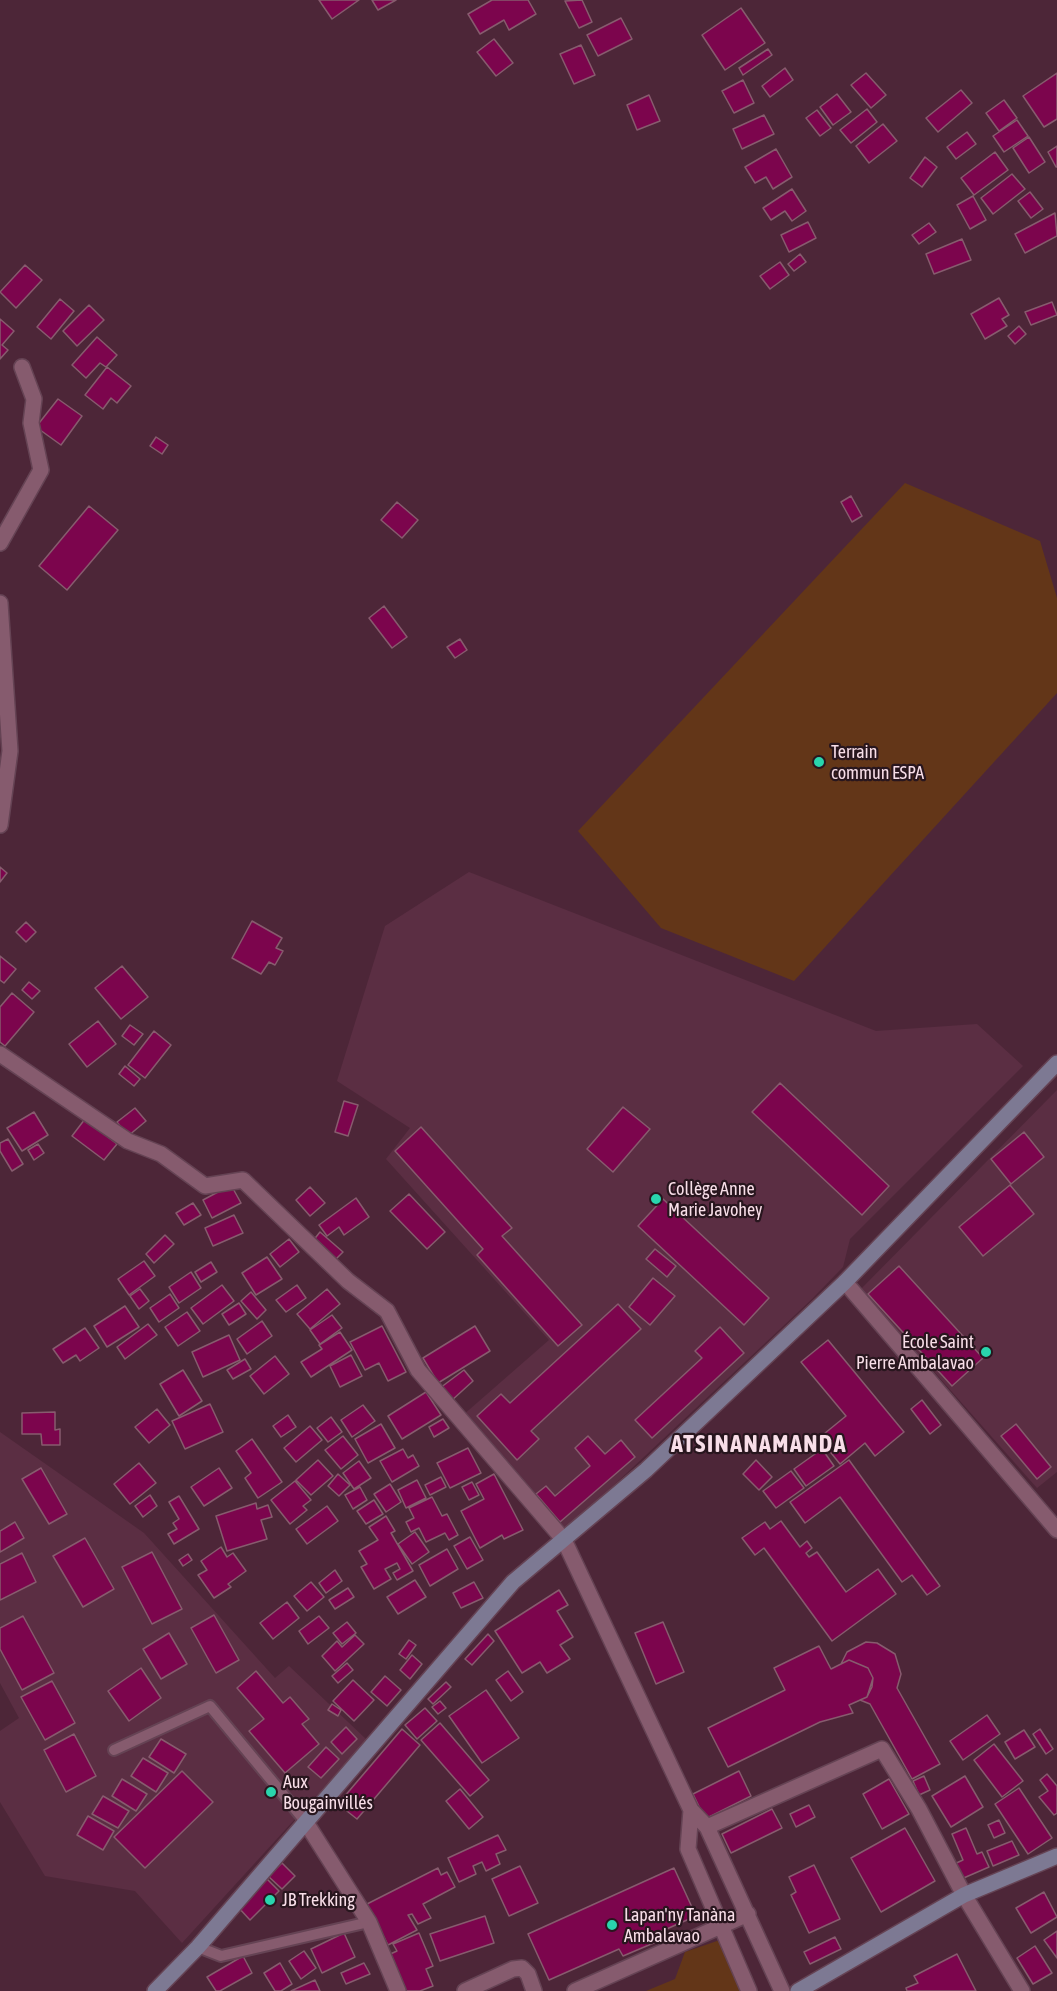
<!DOCTYPE html>
<meta charset="utf-8">
<style>
body{margin:0}
canvas{display:block;background:#4d2638}
</style>
<canvas width="1057" height="1991"></canvas>
<script>
const g = document.querySelector('canvas').getContext('2d');
g.lineJoin = 'round';
function paint(path, color) { g.fillStyle = color; g.fill(path, 'evenodd'); }
function strokePath(path, color, width, dash) { g.strokeStyle = color; g.lineWidth = width; g.lineCap = dash ? 'butt' : 'round'; g.setLineDash(dash || []); g.stroke(path); }
function label(font, color, halo, rows, align = 'center') {
  g.font = font + ' "Asap Condensed",sans-serif'; g.lineWidth = 4.5; g.setLineDash([]); g.textBaseline = 'middle'; g.strokeStyle = halo; g.fillStyle = color; for (const [text, x, y, turn = 0] of rows) {
    g.save(); g.translate(x, y); g.rotate((+turn || 0) * Math.PI / 180); g.textAlign = isNaN(turn) ? turn : align; if (halo) g.strokeText(text, 0, 0); g.fillText(text, 0, 0); g.restore();
  }
}
paint(new Path2D(`
 M469,872L876,1031L977,1024L1023,1066L850,1239L843,1267L812,1299L563,1533L462,1416L549,1340L386,1159L410,1128L337,1081L385,926Z
 M1057,1090V1472L1037,1488L861,1289Z
 M0,1432L144,1533L275,1678L289,1666L367,1740L182,1943L135,1891L45,1876L0,1802V1731L19,1718L0,1683Z`), '#5b2e43');
paint(new Path2D(`
 M905,483L1040,541L1057,598V693L794,981L661,928L578,831Z
 M717,1941L722,1942L746,1991H646L675,1979L685,1952Z`), '#633618');
const building = new Path2D(`
 M319,0H359L332,19Z
 M372,0H396L378,10Z
 M492,0H528L536,14L509,30L504,20L480,34L468,14Z
 M582,0L592,22L579,28L565,1Z
 M741,8L765,43L725,70L702,35Z
 M621,18L632,39L598,56L587,35Z
 M494,39L513,63L496,76L477,52Z
 M581,45L595,75L574,84L560,54Z
 M768,49L772,55L743,75L739,68Z
 M785,68L793,80L770,97L762,86Z
 M866,73L886,95L871,108L851,85Z
 M1057,73V119L1044,127L1023,96Z
 M743,80L754,103L734,113L722,91Z
 M961,90L972,103L938,132L926,118Z
 M837,94L851,112L833,125L820,107Z
 M649,95L660,121L637,130L627,105Z
 M1004,100L1017,118L999,131L986,113Z
 M867,109L877,122L851,143L840,130Z
 M817,110L831,128L820,136L806,118Z
 M764,115L774,134L742,149L733,129Z
 M1017,120L1028,136L1004,152L993,136Z
 M883,124L897,141L869,163L856,146Z
 M967,132L976,144L956,159L947,147Z
 M1029,137L1045,162L1029,173L1013,148Z
 M1057,146V167H1056L1048,152Z
 M776,149L792,177L773,189L766,177L755,183L745,167Z
 M995,152L1008,170L974,195L961,178Z
 M925,157L937,167L922,187L910,178Z
 M1012,174L1025,189L993,214L981,198Z
 M792,189L806,211L792,221L785,211L771,220L763,208Z
 M1030,192L1043,209L1031,218L1018,201Z
 M973,196L986,220L970,229L957,205Z
 M1055,213L1057,236L1025,253L1015,234Z
 M808,222L816,238L789,252L781,235Z
 M929,223L936,232L919,244L912,235Z
 M962,239L971,260L934,274L926,254Z
 M800,254L806,262L794,271L788,264Z
 M780,262L789,275L770,289L760,276Z
 M25,265L42,280L16,308L0,292Z
 M999,298L1009,315L1002,319L1007,326L985,339L971,314Z
 M60,299L74,311L51,339L37,327Z
 M1052,302L1057,315L1031,325L1025,312Z
 M89,305L104,320L77,346L63,331Z
 M0,319L14,331L2,345L8,350L0,359Z
 M1019,326L1026,334L1015,344L1008,336Z
 M97,337L117,355L106,367L100,363L86,378L72,365Z
 M107,367L131,386L117,403L111,398L103,409L85,395Z
 M58,399L82,416L61,445L36,427Z
 M156,437L168,445L162,454L150,446Z
 M851,496L862,516L852,522L841,502Z
 M397,502L418,520L402,538L381,520Z
 M89,506L118,530L67,590L39,566Z
 M384,606L407,637L392,648L369,618Z
 M460,639L467,650L455,658L447,647Z
 M0,867L7,873L0,882Z
 M252,921L282,938L276,948L283,951L275,965L269,962L261,974L232,958Z
 M26,922L36,932L26,942L16,932Z
 M0,956L16,969L4,983L0,980Z
 M122,966L148,997L121,1019L95,988Z
 M29,982L40,991L32,999L22,990Z
 M12,993L34,1012L5,1046L0,1042V1007Z
 M98,1021L116,1044L87,1067L69,1044Z
 M130,1025L143,1034L134,1045L122,1036Z
 M154,1031L171,1045L145,1078L128,1065Z
 M125,1066L140,1079L134,1086L119,1074Z
 M780,1083L889,1186L862,1215L752,1112Z
 M344,1101L358,1105L348,1136L335,1132Z
 M623,1107L650,1129L613,1172L587,1149Z
 M135,1108L146,1121L128,1136L117,1122Z
 M34,1112L48,1135L22,1151L7,1128Z
 M85,1119L117,1144L104,1160L72,1136Z
 M421,1127L512,1228L502,1236L582,1325L558,1346L477,1255L483,1249L395,1151Z
 M1024,1132L1044,1157L1011,1184L991,1159Z
 M8,1139L23,1164L12,1171L0,1151V1143Z
 M38,1144L44,1153L34,1160L28,1150Z
 M231,1185L241,1203L212,1218L203,1200Z
 M1010,1185L1034,1214L983,1256L959,1227Z
 M310,1187L325,1203L310,1216L296,1200Z
 M409,1194L445,1232L427,1249L390,1211Z
 M356,1198L369,1217L344,1235L339,1227L327,1236L319,1225Z
 M663,1199L769,1298L744,1325L638,1226Z
 M193,1203L201,1215L184,1225L176,1213Z
 M234,1215L243,1233L213,1246L205,1228Z
 M320,1232L343,1252L334,1261L312,1242Z
 M165,1235L174,1244L154,1263L146,1254Z
 M289,1239L299,1252L280,1267L270,1254Z
 M655,1249L676,1266L667,1277L646,1259Z
 M267,1257L282,1279L256,1295L242,1273Z
 M144,1261L155,1276L129,1295L118,1279Z
 M211,1262L217,1272L201,1282L195,1272Z
 M899,1266L983,1358L952,1386L868,1294Z
 M191,1272L201,1288L179,1303L169,1287Z
 M653,1278L675,1296L650,1325L629,1307Z
 M222,1285L234,1301L203,1324L191,1308Z
 M297,1285L306,1298L286,1312L276,1300Z
 M140,1289L149,1301L139,1309L130,1296Z
 M327,1289L340,1304L310,1329L297,1314Z
 M251,1292L266,1310L257,1319L241,1301Z
 M170,1294L179,1308L159,1322L150,1308Z
 M239,1303L246,1314L229,1325L222,1314Z
 M618,1304L641,1329L531,1431L539,1439L517,1460L477,1416L501,1394L510,1403Z
 M125,1306L139,1327L107,1347L94,1326Z
 M187,1312L200,1331L178,1346L165,1327Z
 M332,1315L342,1328L320,1344L310,1330Z
 M262,1321L272,1336L247,1354L237,1339Z
 M148,1324L157,1335L125,1359L117,1347Z
 M382,1326L406,1372L388,1381L379,1363L365,1370L350,1342Z
 M475,1326L490,1351L438,1383L423,1358Z
 M720,1327L744,1353L652,1438L635,1420L702,1358L695,1351Z
 M85,1328L99,1348L80,1361L76,1355L63,1363L53,1349Z
 M340,1332L352,1350L311,1377L301,1362L322,1349L319,1345Z
 M229,1335L240,1360L203,1377L192,1352Z
 M828,1340L904,1432L875,1456L865,1443L840,1464L819,1438L846,1416L801,1362Z
 M351,1355L362,1376L340,1387L330,1366Z
 M275,1356L289,1374L264,1394L250,1376Z
 M245,1359L251,1369L233,1379L227,1370Z
 M183,1370L202,1401L179,1416L160,1384Z
 M464,1370L473,1381L451,1401L440,1388Z
 M426,1392L441,1415L402,1439L388,1416Z
 M922,1400L941,1425L930,1434L911,1409Z
 M210,1404L223,1432L185,1449L172,1421Z
 M363,1405L375,1421L352,1437L341,1420Z
 M157,1409L170,1425L149,1443L135,1427Z
 M55,1412V1430L60,1429V1445H42L41,1434H22V1413Z
 M288,1415L296,1427L281,1437L273,1426Z
 M331,1417L342,1432L328,1442L317,1428Z
 M443,1419L449,1428L434,1437L429,1427Z
 M381,1424L395,1448L368,1463L355,1439Z
 M1016,1424L1051,1467L1037,1479L1001,1436Z
 M310,1426L322,1440L296,1462L284,1448Z
 M343,1436L358,1455L341,1469L325,1450Z
 M588,1436L605,1454L621,1440L635,1457L560,1522L536,1494L546,1486L555,1496L590,1466L575,1448Z
 M252,1439L282,1482L258,1498L245,1478L251,1473L236,1451Z
 M468,1448L481,1473L450,1488L437,1463Z
 M403,1449L408,1458L413,1455L419,1466L392,1482L380,1461Z
 M822,1449L834,1466L806,1486L794,1469Z
 M318,1460L333,1476L311,1495L296,1480Z
 M756,1460L772,1477L759,1490L743,1474Z
 M849,1460L940,1586L927,1595L912,1575L902,1582L840,1497L805,1523L790,1502Z
 M359,1461L371,1478L354,1489L343,1473Z
 M139,1463L156,1483L130,1504L114,1484Z
 M41,1468L67,1514L49,1524L22,1479Z
 M219,1468L232,1488L204,1506L191,1487Z
 M791,1471L804,1488L776,1508L763,1491Z
 M338,1474L350,1485L339,1496L328,1486Z
 M494,1474L523,1530L504,1539L502,1535L480,1548L461,1511L484,1499L476,1484Z
 M441,1477L446,1487L430,1495L425,1485Z
 M417,1480L426,1498L406,1508L398,1490Z
 M295,1481L311,1500L303,1506L307,1510L290,1524L271,1500Z
 M472,1482L479,1495L469,1500L462,1487Z
 M390,1484L401,1502L386,1512L374,1494Z
 M360,1487L367,1500L353,1509L345,1495Z
 M150,1495L157,1506L143,1517L135,1506Z
 M179,1496L199,1529L174,1544L168,1534L177,1529L173,1523L179,1519L169,1502Z
 M432,1497L442,1516L447,1514L458,1535L449,1540L445,1533L426,1542L419,1528L411,1532L406,1522L414,1518L409,1508Z
 M374,1500L383,1514L366,1524L357,1511Z
 M256,1503L257,1509L268,1505L272,1517L261,1520L267,1539L227,1551L216,1516Z
 M327,1506L338,1521L307,1544L296,1529Z
 M386,1516L395,1531L391,1533L413,1571L397,1580L393,1573L400,1569L397,1563L385,1569L391,1579L374,1589L361,1567L367,1564L359,1551L378,1540L369,1527Z
 M781,1521L800,1547L807,1541L812,1548L806,1553L809,1557L817,1552L846,1592L878,1569L896,1594L832,1641L764,1548L755,1555L742,1538L765,1522L770,1529Z
 M15,1522L24,1538L0,1552V1531Z
 M415,1532L429,1552L412,1564L398,1544Z
 M470,1537L483,1560L467,1569L454,1546Z
 M85,1538L114,1589L83,1607L53,1556Z
 M221,1547L227,1557L233,1553L246,1571L228,1584L231,1587L214,1598L198,1575L207,1570L201,1561Z
 M447,1549L458,1569L430,1586L419,1565Z
 M152,1552L182,1609L152,1624L122,1567Z
 M22,1553L36,1582L0,1600V1564Z
 M188,1554L192,1560L183,1566L179,1560Z
 M335,1570L342,1581L326,1593L319,1583Z
 M415,1580L426,1597L398,1614L387,1597Z
 M311,1582L324,1597L307,1611L294,1596Z
 M474,1582L483,1598L461,1608L453,1593Z
 M348,1588L354,1597L335,1609L329,1600Z
 M559,1590L568,1605L557,1611L573,1637L560,1645L570,1659L547,1673L540,1662L522,1673L495,1631Z
 M287,1602L299,1618L273,1639L260,1623Z
 M214,1615L239,1660L216,1673L191,1628Z
 M23,1616L54,1673L22,1690L0,1649V1628Z
 M319,1616L329,1628L308,1644L299,1631Z
 M347,1622L356,1633L342,1644L333,1633Z
 M663,1622L684,1672L656,1684L635,1633Z
 M169,1633L187,1664L161,1679L143,1649Z
 M488,1634L494,1641L472,1665L465,1659Z
 M355,1635L364,1644L335,1671L322,1656L337,1641L342,1647Z
 M409,1640L416,1645L406,1659L399,1654Z
 M866,1642L877,1643L895,1654L901,1674L897,1688L940,1764L912,1779L870,1704L860,1700L867,1697L872,1687L873,1678L868,1668L849,1660L841,1664L847,1652Z
 M819,1646L831,1669L849,1660L868,1668L873,1678L867,1697L849,1705L853,1713L820,1722L728,1767L708,1728L785,1690L774,1668Z
 M412,1655L422,1664L410,1679L400,1670Z
 M347,1663L353,1670L338,1683L332,1676Z
 M141,1668L161,1698L129,1721L108,1691Z
 M256,1671L283,1703L290,1697L309,1719L302,1724L319,1744L285,1773L249,1731L264,1719L237,1688Z
 M508,1671L523,1692L511,1701L496,1680Z
 M385,1676L401,1690L387,1706L371,1692Z
 M353,1680L374,1700L354,1721L333,1701Z
 M52,1681L75,1723L45,1740L21,1697Z
 M446,1682L451,1687L433,1704L428,1699Z
 M486,1690L519,1738L482,1763L449,1716Z
 M440,1701L446,1708L438,1714L432,1707Z
 M332,1704L341,1710L338,1716L328,1710Z
 M425,1708L437,1721L417,1739L405,1725Z
 M987,1715L1000,1734L963,1760L950,1741Z
 M440,1723L489,1780L470,1796L421,1740Z
 M346,1727L357,1739L342,1754L331,1742Z
 M402,1729L420,1745L357,1819L338,1804Z
 M1040,1729L1053,1749L1046,1754L1033,1734Z
 M1024,1730L1035,1747L1015,1759L1005,1742Z
 M74,1734L96,1776L66,1792L44,1750Z
 M161,1739L186,1754L174,1773L149,1757Z
 M994,1744L1023,1781L1002,1797L974,1760Z
 M326,1747L339,1759L321,1778L308,1767Z
 M143,1758L168,1773L156,1792L131,1776Z
 M182,1771L213,1802L145,1868L114,1837Z
 M739,1771L751,1796L705,1819L693,1794Z
 M1047,1774L1057,1786V1813L1054,1815L1039,1797L1048,1791L1040,1780Z
 M924,1776L930,1790L919,1795L913,1781Z
 M965,1776L983,1807L951,1827L932,1796Z
 M122,1779L147,1794L136,1811L112,1796Z
 M889,1779L909,1814L882,1829L863,1794Z
 M1019,1788L1052,1838L1028,1854L995,1804Z
 M460,1789L483,1817L469,1829L446,1801Z
 M103,1796L129,1811L118,1828L92,1814Z
 M809,1805L815,1817L796,1827L790,1814Z
 M772,1809L782,1828L731,1853L722,1834Z
 M88,1816L114,1831L103,1850L77,1835Z
 M999,1820L1005,1833L994,1838L988,1825Z
 M905,1828L935,1881L881,1912L851,1858Z
 M966,1828L977,1854L982,1852L989,1867L959,1880L952,1865L963,1860L952,1834Z
 M498,1835L506,1850L496,1854L500,1864L486,1871L482,1862L473,1866L476,1874L459,1882L448,1858Z
 M1012,1841L1019,1855L993,1866L987,1851Z
 M282,1863L295,1876L282,1889L268,1876Z
 M814,1865L840,1919L809,1933L791,1895L796,1892L789,1877Z
 M520,1866L538,1903L509,1916L492,1879Z
 M438,1868L441,1875L447,1872L455,1887L423,1904L431,1918L418,1924L412,1914L408,1915L417,1930L388,1945L367,1904Z
 M674,1868L696,1916L653,1935L656,1942L623,1956L619,1949L549,1980L528,1934Z
 M267,1879L279,1891L250,1920L238,1907Z
 M1044,1892L1057,1917L1031,1933L1016,1908Z
 M485,1916L494,1943L440,1961L430,1934Z
 M1057,1931V1958L1044,1940Z
 M344,1933L355,1957L322,1973L311,1949Z
 M419,1933L433,1966L426,1969L433,1986L420,1991H401L386,1956L397,1951L393,1944Z
 M835,1937L841,1949L810,1964L804,1952Z
 M1035,1946L1052,1973L1033,1984L1017,1958Z
 M304,1951L316,1968L301,1979L289,1961Z
 M957,1954L976,1991H907L906,1988L918,1983L914,1976Z
 M243,1956L252,1973L220,1991H216L207,1977Z
 M280,1963L292,1984L281,1991H275L264,1973Z
 M364,1963L370,1974L346,1984L341,1973Z
 M315,1980L320,1991H291Z`);
paint(building, '#7c054d');
strokePath(building, '#875b6e', 1.5);
const lane = new Path2D(`
 M114,1750L210,1706L305,1821
 M198,1947L221,1956L369,1922`);
const street = new Path2D(`
 M0,543L41,470L31,423L34,399L22,367
 M0,603L10,751L0,825
 M0,1054L128,1141L161,1154L205,1186L243,1180L348,1281L387,1311L418,1370L564,1540L691,1810L707,1827L782,1991
 M845,1282L1057,1530
 M691,1810L688,1849L749,1991
 M305,1821L369,1922L398,1991
 M707,1827L882,1749L919,1809L964,1895L1022,1991
 M465,1991L513,1969L522,1968L528,1974L534,1991
 M575,1991L748,1914`);
const secondary = new Path2D(`
 M155,1991L198,1947L513,1582L646,1470L845,1282L1057,1063
 M798,1991L964,1895L1057,1856`);
strokePath(lane, '#654354', 14);
strokePath(street, '#654354', 18);
strokePath(secondary, '#654354', 18);
strokePath(lane, '#865b6e', 10);
strokePath(street, '#865b6e', 15);
strokePath(secondary, '#7d7993', 15);
for (const [x, y, r, color] of [
 [819,762,6,"#29d5ad"],
 [656,1199,6,"#29d5ad"],
 [986,1352,6,"#29d5ad"],
 [271,1792,6,"#29d5ad"],
 [270,1900,6,"#29d5ad"],
 [612,1925,6,"#29d5ad"]
]) { const dot = new Path2D(); dot.arc(x, y, r, 0, 2 * Math.PI); g.fillStyle = color; g.fill(dot); strokePath(dot, '#28161e', 2); }
label('18px', '#f8dee8', '#28161e', [
 ["Terrain",831,752],
 ["commun ESPA",831,773],
 ["Collège Anne",668,1189],
 ["Marie Javohey",668,1210],
 ["École Saint",974,1342,"right"],
 ["Pierre Ambalavao",974,1363,"right"],
 ["Aux",283,1782],
 ["Bougainvillés",283,1803],
 ["JB Trekking",282,1900],
 ["Lapan'ny Tanàna",624,1915],
 ["Ambalavao",624,1936]
], 'left');
g.letterSpacing = '1.5px';
label('bold 24px', '#f8dee8', '#28161e', [
 ["ATSINANAMANDA",759,1444]
]);
g.letterSpacing = '0px';
</script>
